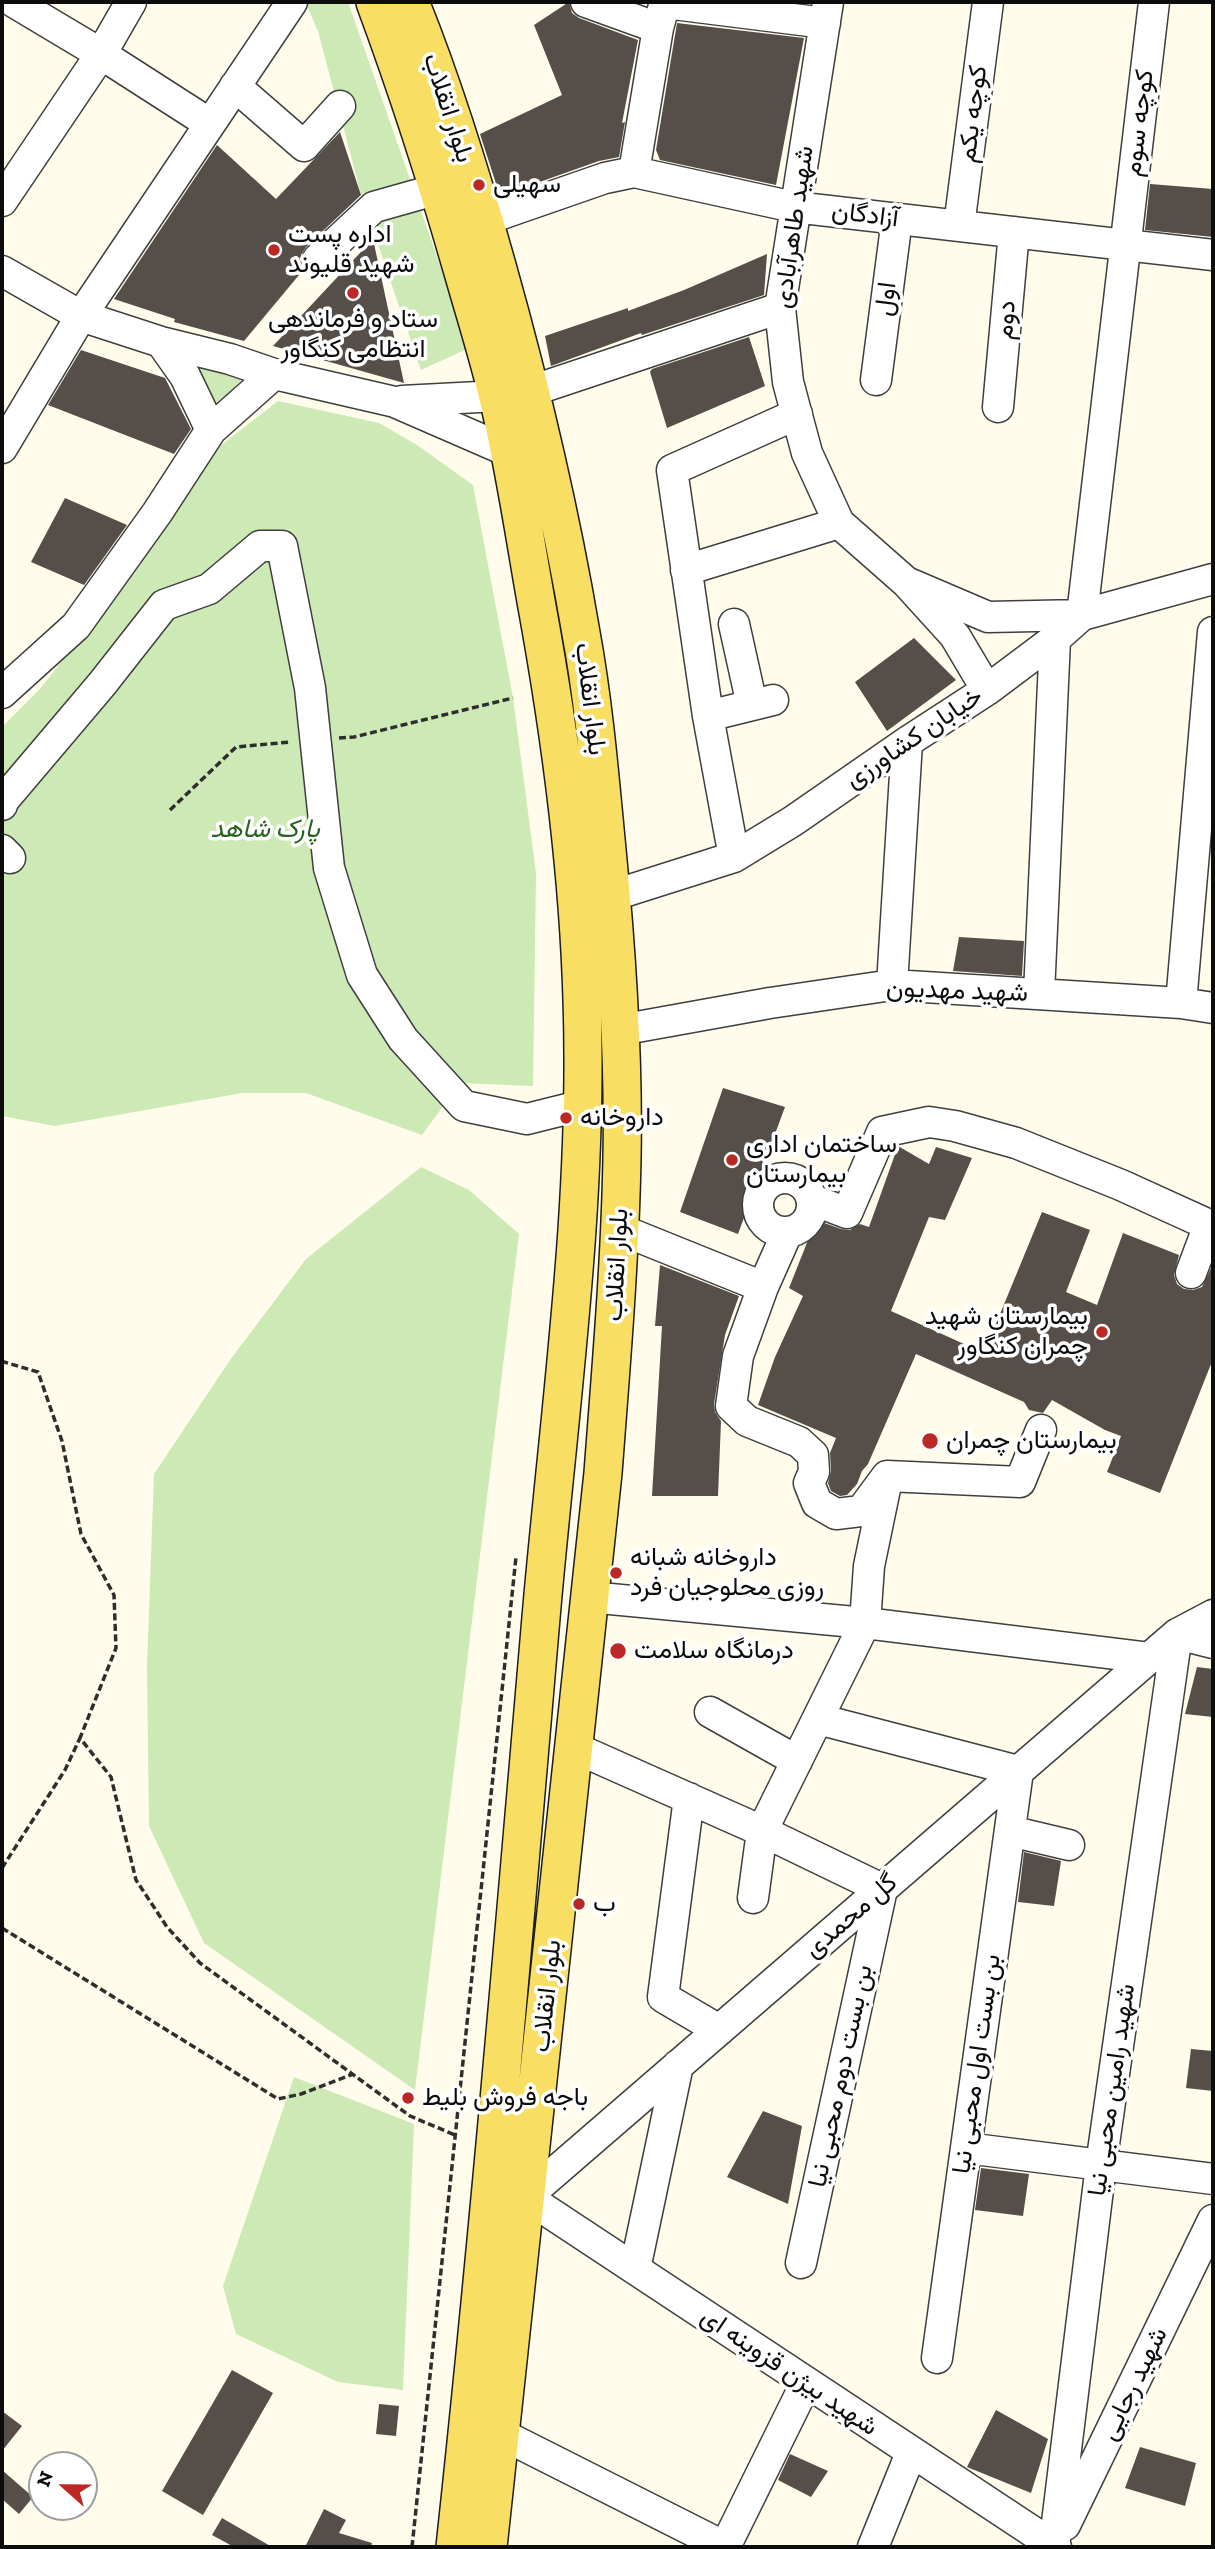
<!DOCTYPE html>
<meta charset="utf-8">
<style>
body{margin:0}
#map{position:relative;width:1215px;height:2549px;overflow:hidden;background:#fffceb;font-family:"Zilla Slab",serif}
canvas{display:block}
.frame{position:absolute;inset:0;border:4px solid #0c0c0c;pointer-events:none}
.north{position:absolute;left:28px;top:2451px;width:70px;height:70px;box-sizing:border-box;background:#fff;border:2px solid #9e9e9e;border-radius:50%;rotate:291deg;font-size:19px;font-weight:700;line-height:28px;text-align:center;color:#0c0c0c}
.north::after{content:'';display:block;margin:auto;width:24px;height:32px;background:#bc2825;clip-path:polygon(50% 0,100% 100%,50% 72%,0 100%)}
</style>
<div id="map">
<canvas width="1215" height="2549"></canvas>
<div class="frame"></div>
<div class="north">N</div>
</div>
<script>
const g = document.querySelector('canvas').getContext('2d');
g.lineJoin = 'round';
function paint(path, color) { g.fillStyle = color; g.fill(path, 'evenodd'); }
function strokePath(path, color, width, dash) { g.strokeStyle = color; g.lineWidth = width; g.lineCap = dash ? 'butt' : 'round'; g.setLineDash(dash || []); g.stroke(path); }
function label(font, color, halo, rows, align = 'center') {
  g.font = font + ' "Zilla Slab",Vazirmatn,serif'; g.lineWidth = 7; g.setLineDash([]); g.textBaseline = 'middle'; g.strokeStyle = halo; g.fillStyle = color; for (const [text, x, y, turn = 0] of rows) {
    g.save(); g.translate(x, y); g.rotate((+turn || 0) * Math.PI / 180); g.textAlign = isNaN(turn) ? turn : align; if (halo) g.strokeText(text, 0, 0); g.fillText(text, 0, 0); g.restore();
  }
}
paint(new Path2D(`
 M305,2H348L469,348L421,370L362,198L318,31Z
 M188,362L242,379L213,410Z
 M278,401L379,423L417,445L473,485L513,698L536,873L533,1086L460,1083L422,1135L306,1093H242L55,1126L2,1116V727L40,689L138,563L215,450Z
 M421,1167L469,1190L519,1234L415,2090L204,1943L149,1826L147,1666L154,1474L230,1360L306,1259Z
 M294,2077L414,2124L403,2390L338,2382L236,2334L223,2286Z`), '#cde9b6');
paint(new Path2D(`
 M569,2L572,13L579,18L638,40L622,123L625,122L619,157L599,161L500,196L480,134L562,95L534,25Z
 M677,23L804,38L776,185L660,160L656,150Z
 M340,132L361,195L306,247L301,255L304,269L244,341L174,322L175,319L114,299L217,145L276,199Z
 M1150,184L1213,189V237L1145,230Z
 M373,239L404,383L273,346Z
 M767,254L764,295L642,335L641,333L551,366L545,336L628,308V311L684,290Z
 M749,337L765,386L667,428L650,372L652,369Z
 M81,350L165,378L191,429L174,454L48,405Z
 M65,498L127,525L84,585L31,562Z
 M914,638L956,680L887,731L855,682Z
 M959,937L1024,941L1022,976L953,971Z
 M723,1088L785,1107L738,1234L680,1212Z
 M898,1146L929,1164L936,1147L972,1158L945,1220L929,1217L891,1311L984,1353L1042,1212L1090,1230L1066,1292L1097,1305L1123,1233L1179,1255L1174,1275L1177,1284L1184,1289L1193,1290L1202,1287L1211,1268L1213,1269L1211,1364L1160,1493L1107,1472L1121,1436L1105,1430L1052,1400L1043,1413L1029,1410L1024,1402L916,1354L868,1464L862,1471L857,1484L847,1495L840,1496L831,1491L828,1483L831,1471L830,1453L836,1438L758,1405L775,1357L803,1296L789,1288L816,1220L841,1229L850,1230L860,1224L869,1227Z
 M660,1265L739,1296L725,1335L714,1404L715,1412L721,1421L718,1496H652L662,1326H655Z
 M1197,1667L1213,1669V1717L1185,1714Z
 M1024,1852L1061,1861L1054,1906L1018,1902Z
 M1191,2049L1213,2051V2091L1186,2088Z
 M763,2111L802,2126L788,2204L727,2177Z
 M981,2168L1029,2174L1023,2216L975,2210Z
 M232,2370L273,2393L203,2515L162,2491Z
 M379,2404L399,2406L396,2436L376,2434Z
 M996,2410L1048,2439L1031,2493L967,2467Z
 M2,2411L22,2426L2,2451Z
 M1140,2447L1196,2463L1185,2506L1125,2488Z
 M790,2454L828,2471L811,2497L778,2480Z
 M2,2470L33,2497L19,2514L2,2499Z
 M324,2509L346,2520L339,2533L372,2543L371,2547H305Z
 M222,2518L272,2547H234L212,2535Z`), '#554e49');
const minor = new Path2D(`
 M14,2L101,54L210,124
 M586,2L658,28
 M828,2L780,308L788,382L807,453L839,523L906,582
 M665,3L825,23
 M235,86L304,146L340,106
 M634,172L658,28L665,2
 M2,201L101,54L131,2
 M484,220L605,178L634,172L794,207L1213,255
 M959,226L988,2
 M318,259L374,207L438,189
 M2,271L81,316L161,342L230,359L274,374L395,402L510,452
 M161,342L185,376L211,430
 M876,380L897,219
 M531,391L780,308
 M402,401L498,396
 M998,407L1014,232
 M2,448L81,316L292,2
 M686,570L839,523
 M734,624L752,705
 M987,690L955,636L906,582L988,617L1082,615L1154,2
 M2,693L76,626L157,513L211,430L274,374
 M708,716L773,700
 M2,805V802L102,684L164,605L209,589L260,546H282L310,688L329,868L362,975L403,1039L464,1106L527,1119L583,1105
 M2,850L10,858
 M734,857L708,716L672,470L797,414
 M611,896L734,857L793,821L907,742L987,690L1055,639L1082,615L1213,579
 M892,985L907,742
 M1039,994L1055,639
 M1181,1003L1213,632
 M620,1030L770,1003L892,985L1181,1003L1213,1008
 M758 1205a27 27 0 1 1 54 0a27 27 0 1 1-54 0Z
 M813,1200L847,1213L882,1132L929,1122L955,1126L1016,1143L1121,1185L1209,1225L1191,1273
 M619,1229L763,1287
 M787,1233L763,1287L738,1356L731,1406L747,1421L799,1442L813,1455L814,1472L809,1483L817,1503L836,1514L861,1511L887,1476L1020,1482L1041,1430
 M589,1597L865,1623L1149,1658
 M1177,1634L1213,1643
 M710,1712L797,1761
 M818,1719L1018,1771L937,2358
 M573,1747L762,1831L882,1889L801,2263
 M689,1798L663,1997L719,2030
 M1010,1831L1069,1845
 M753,1898L762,1831L865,1623L869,1566L886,1484
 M966,2148L1213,2179
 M635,2269L678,2065
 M501,2434L725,2547
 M1065,2525L1213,2220
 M725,2547L806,2383
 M873,2547L911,2453
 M1054,2547L1101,2165L1177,1634
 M1056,2547L526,2197L1177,1634L1213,1615`);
const major = new Path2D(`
 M375,2C408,91 437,181 463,272C475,314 488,355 498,397C514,464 524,533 536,601C560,732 578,865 582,999C589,1202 560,1404 542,1606C515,1920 489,2234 455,2547
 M410,2C445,88 472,177 497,266C531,387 560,509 581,633C594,704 600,777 607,850C617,952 624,1055 622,1158C620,1263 611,1368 603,1473L488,2547`);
strokePath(minor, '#3f3f3f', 33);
strokePath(major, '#1d1d1d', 40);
strokePath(new Path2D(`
 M339,738L354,737L513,698
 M170,810L236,747L290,742
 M2,1364L4,1362L38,1372L62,1441L81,1534L114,1595L116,1648L80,1738L111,1777L136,1880L167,1927L200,1963L410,2116L455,2135
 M2,1868L65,1770L80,1738
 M2,1928L278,2099L301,2094L353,2074
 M412,2547L516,1557`), '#2e2e2e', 3.5, [7, 3.5]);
strokePath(minor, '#fff', 30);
strokePath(major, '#f8de62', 37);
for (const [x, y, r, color] of [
 [479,185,7,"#bc2825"],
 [274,250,7,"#bc2825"],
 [353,293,7,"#bc2825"],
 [566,1118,7,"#bc2825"],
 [732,1160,7,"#bc2825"],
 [1102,1332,7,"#bc2825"],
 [930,1441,9,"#bc2825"],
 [616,1573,7,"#bc2825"],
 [618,1651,9,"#bc2825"],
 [579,1904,7,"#bc2825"],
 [408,2098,7,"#bc2825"]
]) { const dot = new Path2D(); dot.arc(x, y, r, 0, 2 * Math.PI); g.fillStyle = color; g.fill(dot); strokePath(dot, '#fff', 2.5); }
label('26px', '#0c0c0c', '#fff', [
 ["بلوار انقلاب",448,108,72],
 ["کوچه یکم",973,114,-83],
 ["کوچه سوم",1139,123,-83],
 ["آزادگان",865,215,7],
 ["شهید طاهرآبادی",794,227,-82],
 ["اول",886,299,-83],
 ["دوم",1006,320,-85],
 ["بلوار انقلاب",590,699,83],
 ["خیابان کشاورزی",914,738,-34],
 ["شهید مهدیون",957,991,2],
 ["بلوار انقلاب",617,1265,-87],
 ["گل محمدی",851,1916,-41],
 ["بلوار انقلاب",547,1996,-84],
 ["بن بست اول محبی نیا",977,2064,-82],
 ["بن بست دوم محبی نیا",841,2076,-78],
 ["شهید رامین محبی نیا",1112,2090,-82],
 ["شهید بیژن قزوینه ای",789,2372,34],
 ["شهید رجایی",1134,2384,-64]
]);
label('26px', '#0c0c0c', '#fff', [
 ["سهیلی",493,185],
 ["اداره پست",288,235],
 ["شهید قلیوند",288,265],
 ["ستاد و فرماندهی",353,320,"center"],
 ["انتظامی کنگاور",353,350,"center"],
 ["داروخانه",580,1118],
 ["ساختمان اداری",746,1145],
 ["بیمارستان",746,1175],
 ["بیمارستان شهید",1088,1317,"right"],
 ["چمران کنگاور",1088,1347,"right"],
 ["بیمارستان چمران",946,1441],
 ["داروخانه شبانه",630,1558],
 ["روزی محلوجیان فرد",630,1588],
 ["درمانگاه سلامت",634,1651],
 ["ب",593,1904],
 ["باجه فروش بلیط",422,2098]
], 'left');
label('italic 26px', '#27631d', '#fff', [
 ["پارک شاهد",265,830]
]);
</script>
